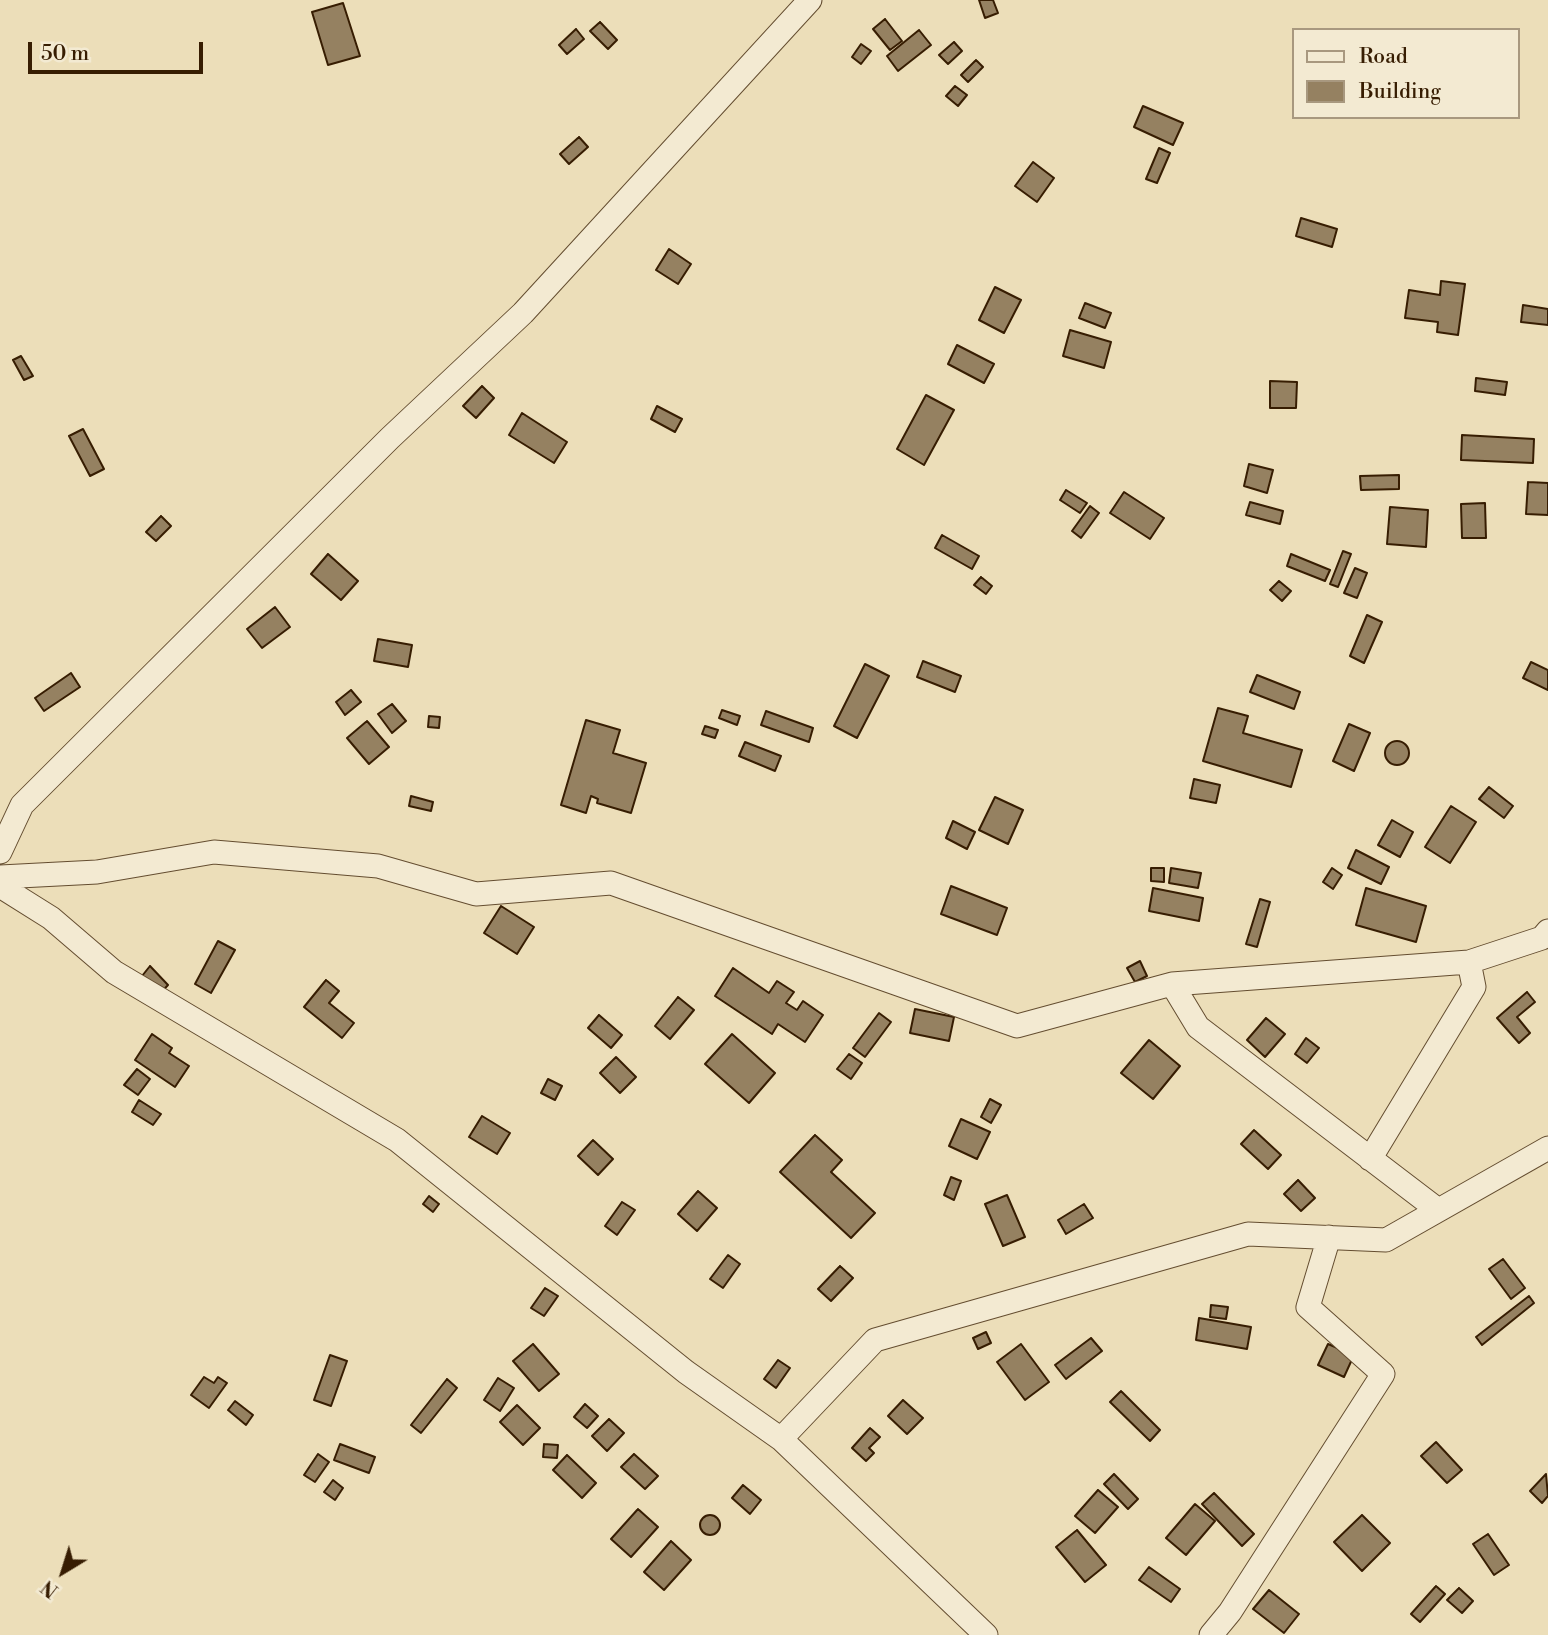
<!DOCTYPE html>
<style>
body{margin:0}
#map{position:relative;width:1548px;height:1635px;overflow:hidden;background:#ecdeb9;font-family:"Libre Bodoni",serif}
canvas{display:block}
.legend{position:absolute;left:1292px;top:28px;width:228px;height:91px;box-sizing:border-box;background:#f3ead2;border:2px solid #a8987f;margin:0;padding:9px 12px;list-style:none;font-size:21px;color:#371d02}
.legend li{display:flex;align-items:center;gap:14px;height:35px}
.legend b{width:35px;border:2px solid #a8987f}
.north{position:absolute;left:28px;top:1537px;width:70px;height:70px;-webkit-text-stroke:5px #f3ead2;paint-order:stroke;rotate:218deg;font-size:19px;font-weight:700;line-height:28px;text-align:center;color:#371d02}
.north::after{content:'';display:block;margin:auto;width:24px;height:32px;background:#371d02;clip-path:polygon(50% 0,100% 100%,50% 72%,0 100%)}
.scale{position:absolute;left:28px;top:42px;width:175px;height:32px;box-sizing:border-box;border:4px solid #371d02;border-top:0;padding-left:9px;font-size:21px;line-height:24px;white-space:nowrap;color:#371d02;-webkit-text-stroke:5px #f3ead2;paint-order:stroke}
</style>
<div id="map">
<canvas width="1548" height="1635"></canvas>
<ul class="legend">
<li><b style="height:9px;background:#f3ead2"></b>Road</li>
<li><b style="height:19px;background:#958161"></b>Building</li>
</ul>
<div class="north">N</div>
<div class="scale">50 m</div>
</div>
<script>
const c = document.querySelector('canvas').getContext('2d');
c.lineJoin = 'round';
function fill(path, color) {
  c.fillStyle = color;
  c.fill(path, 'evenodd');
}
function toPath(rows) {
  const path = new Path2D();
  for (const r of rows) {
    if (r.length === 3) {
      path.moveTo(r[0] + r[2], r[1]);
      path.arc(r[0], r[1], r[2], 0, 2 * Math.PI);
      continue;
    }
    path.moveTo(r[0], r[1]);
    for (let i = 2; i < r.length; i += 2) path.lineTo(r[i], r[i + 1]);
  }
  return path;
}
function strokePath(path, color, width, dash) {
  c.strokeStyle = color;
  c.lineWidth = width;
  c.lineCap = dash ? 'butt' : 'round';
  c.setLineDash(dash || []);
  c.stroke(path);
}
const building = toPath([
 [979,0,993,0,998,13,985,18,979,0],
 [343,3,360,56,328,65,312,12,343,3],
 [885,19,902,41,890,50,873,29,885,19],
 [600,22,617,40,608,49,590,31,600,22],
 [576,29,584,39,567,54,559,45,576,29],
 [919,30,931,45,898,71,887,56,919,30],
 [954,42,962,51,948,64,939,55,954,42],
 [861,44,871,51,861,64,852,57,861,44],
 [976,60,983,67,968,82,961,75,976,60],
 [955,86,967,95,958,106,946,96,955,86],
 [1143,106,1183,123,1173,145,1134,127,1143,106],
 [579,137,588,147,569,164,560,154,579,137],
 [1159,148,1170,153,1157,183,1146,179,1159,148],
 [1033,162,1054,178,1037,202,1015,186,1033,162],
 [1301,218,1337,229,1332,247,1296,236,1301,218],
 [669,249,691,264,678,284,656,270,669,249],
 [1441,281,1465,284,1458,335,1437,332,1438,322,1405,318,1409,290,1440,295,1441,281],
 [995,287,1021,300,1004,333,979,320,995,287],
 [1085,303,1111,313,1105,328,1079,318,1085,303],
 [1523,305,1548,309,1548,325,1521,322,1523,305],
 [1070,330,1111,342,1104,368,1063,356,1070,330],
 [957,345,994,364,984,383,948,364,957,345],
 [21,356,33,376,24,380,13,360,21,356],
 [1476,378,1507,382,1505,395,1475,391,1476,378],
 [1270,381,1297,382,1296,408,1270,408,1270,381],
 [482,386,494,398,476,418,463,406,482,386],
 [926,395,954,410,924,465,897,449,926,395],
 [657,406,682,419,675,432,651,419,657,406],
 [522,413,567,442,554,463,509,435,522,413],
 [83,429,104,469,90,476,69,436,83,429],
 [1462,435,1534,439,1533,463,1461,460,1462,435],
 [1249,464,1273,470,1267,493,1244,486,1249,464],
 [1399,475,1399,489,1361,490,1360,476,1399,475],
 [1528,482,1548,483,1548,515,1526,514,1528,482],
 [1066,490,1087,503,1080,513,1060,500,1066,490],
 [1124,492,1164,518,1150,539,1110,513,1124,492],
 [1250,502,1283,511,1280,524,1246,515,1250,502],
 [1485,503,1486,538,1462,538,1461,504,1485,503],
 [1090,506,1099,513,1081,538,1072,531,1090,506],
 [1390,507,1428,510,1426,547,1387,544,1390,507],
 [161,516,171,526,156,541,146,532,161,516],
 [942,535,979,556,972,569,935,548,942,535],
 [1343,551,1351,554,1338,587,1330,584,1343,551],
 [328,554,358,581,341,600,311,574,328,554],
 [1291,554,1330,570,1325,581,1287,566,1291,554],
 [1355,568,1367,573,1357,598,1344,593,1355,568],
 [981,577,992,586,986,594,974,585,981,577],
 [1279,581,1291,591,1282,601,1270,590,1279,581],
 [275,607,290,627,262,648,247,629,275,607],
 [1367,615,1382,622,1364,663,1350,656,1367,615],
 [378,639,412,645,408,667,374,661,378,639],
 [923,661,961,676,955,692,917,677,923,661],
 [1531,662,1548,670,1548,690,1523,678,1531,662],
 [865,664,889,676,857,738,834,726,865,664],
 [71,673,80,687,44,711,35,698,71,673],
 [1257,675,1300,692,1294,709,1250,692,1257,675],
 [351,690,361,702,345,715,336,702,351,690],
 [392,704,406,721,392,733,378,714,392,704],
 [1218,708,1248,716,1243,733,1302,750,1291,787,1203,761,1218,708],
 [722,710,740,716,737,725,719,718,722,710],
 [766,711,813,728,809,742,761,725,766,711],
 [429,716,440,717,439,728,428,727,429,716],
 [586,720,620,730,613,753,646,763,631,813,597,803,598,799,591,796,586,813,561,805,586,720],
 [367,721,389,747,369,764,347,738,367,721],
 [1349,724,1370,733,1354,771,1333,761,1349,724],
 [705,726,718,730,715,738,702,734,705,726],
 [1397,753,12],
 [745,742,781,756,775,771,739,756,745,742],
 [1194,779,1220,785,1216,803,1190,798,1194,779],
 [1489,787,1513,806,1504,818,1479,799,1489,787],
 [411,796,433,802,431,811,409,806,411,796],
 [995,797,1023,810,1008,844,979,830,995,797],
 [1451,806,1476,822,1450,863,1425,847,1451,806],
 [1392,820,1413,832,1400,857,1378,845,1392,820],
 [953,821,975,832,967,849,946,838,953,821],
 [1356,850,1389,867,1381,884,1348,868,1356,850],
 [1151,868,1164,868,1164,882,1151,881,1151,868],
 [1171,868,1201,873,1198,888,1169,883,1171,868],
 [1332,868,1342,875,1333,889,1323,882,1332,868],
 [951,886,1007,908,997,935,941,914,951,886],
 [1153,888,1203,898,1199,921,1149,911,1153,888],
 [1366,888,1426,906,1416,942,1356,925,1366,888],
 [1260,899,1270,902,1257,947,1246,944,1260,899],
 [501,906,534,927,517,954,484,933,501,906],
 [218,941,235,950,211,993,195,984,218,941],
 [1140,961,1147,976,1135,982,1127,968,1140,961],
 [150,966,168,985,157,997,138,981,150,966],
 [733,968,769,993,777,981,794,992,786,1003,797,1010,803,1001,823,1015,805,1042,778,1024,772,1034,715,996,733,968],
 [326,980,339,991,329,1003,354,1023,342,1038,304,1007,326,980],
 [1527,992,1535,1002,1517,1017,1530,1033,1519,1043,1497,1018,1527,992],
 [678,997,694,1010,670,1039,655,1026,678,997],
 [915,1009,954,1017,949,1041,910,1033,915,1009],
 [879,1013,891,1022,865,1057,853,1048,879,1013],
 [599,1015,622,1035,611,1048,588,1028,599,1015],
 [1266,1018,1285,1034,1265,1057,1247,1040,1266,1018],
 [152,1034,172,1048,169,1053,189,1066,175,1087,135,1060,152,1034],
 [732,1034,775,1073,749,1103,705,1064,732,1034],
 [1306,1038,1319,1048,1307,1063,1295,1054,1306,1038],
 [1149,1040,1180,1066,1153,1099,1121,1073,1149,1040],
 [849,1054,862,1063,851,1079,837,1069,849,1054],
 [616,1057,636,1077,620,1093,600,1073,616,1057],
 [137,1069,150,1079,138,1095,124,1085,137,1069],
 [548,1079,562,1086,555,1100,541,1093,548,1079],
 [990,1099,1001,1105,991,1123,981,1117,990,1099],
 [139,1100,161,1114,153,1125,132,1112,139,1100],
 [482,1116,510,1133,497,1154,469,1137,482,1116],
 [961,1119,990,1132,977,1159,949,1146,961,1119],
 [1254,1130,1281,1155,1268,1169,1241,1144,1254,1130],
 [815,1135,842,1160,831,1172,875,1213,851,1238,780,1172,815,1135],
 [593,1140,613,1159,598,1175,578,1156,593,1140],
 [951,1177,961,1181,954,1200,944,1195,951,1177],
 [1298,1180,1315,1198,1301,1211,1284,1194,1298,1180],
 [698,1191,717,1208,697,1231,678,1214,698,1191],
 [1007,1195,1025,1237,1003,1246,985,1204,1007,1195],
 [429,1196,439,1204,433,1212,423,1204,429,1196],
 [622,1202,635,1210,617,1235,605,1226,622,1202],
 [1084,1204,1093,1218,1066,1234,1058,1220,1084,1204],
 [728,1255,740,1264,723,1288,710,1279,728,1255],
 [1503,1259,1525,1288,1511,1299,1489,1269,1503,1259],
 [840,1266,853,1278,831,1301,818,1289,840,1266],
 [545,1288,558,1296,544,1316,531,1308,545,1288],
 [1529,1296,1534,1303,1482,1345,1476,1337,1529,1296],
 [1211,1305,1228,1307,1226,1319,1210,1317,1211,1305],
 [1199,1318,1251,1327,1247,1349,1196,1340,1199,1318],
 [986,1332,991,1343,978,1349,973,1338,986,1332],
 [1091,1338,1102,1351,1066,1379,1055,1365,1091,1338],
 [533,1344,559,1374,539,1391,513,1361,533,1344],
 [1021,1344,1049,1382,1025,1400,997,1362,1021,1344],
 [1328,1344,1354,1355,1344,1377,1318,1365,1328,1344],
 [330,1355,347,1361,331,1406,314,1400,330,1355],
 [778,1360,790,1368,776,1388,764,1379,778,1360],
 [204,1377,214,1383,218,1377,227,1383,209,1408,191,1395,204,1377],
 [498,1378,514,1388,500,1411,484,1400,498,1378],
 [447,1379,457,1388,421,1433,411,1425,447,1379],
 [1121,1391,1160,1430,1150,1441,1110,1402,1121,1391],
 [903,1400,923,1418,907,1434,888,1416,903,1400],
 [235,1401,253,1415,246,1425,228,1410,235,1401],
 [585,1404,598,1416,587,1428,574,1417,585,1404],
 [517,1405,540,1428,523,1445,500,1422,517,1405],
 [609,1419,624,1433,607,1451,592,1436,609,1419],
 [870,1428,880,1437,869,1448,874,1453,866,1461,852,1448,870,1428],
 [1436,1442,1462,1470,1447,1483,1421,1456,1436,1442],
 [340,1444,375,1457,369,1473,334,1460,340,1444],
 [544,1444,558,1445,557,1458,543,1457,544,1444],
 [318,1454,329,1462,315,1482,304,1475,318,1454],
 [634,1454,658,1476,645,1489,621,1467,634,1454],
 [567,1455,596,1483,582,1498,553,1470,567,1455],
 [1114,1474,1138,1499,1128,1509,1104,1484,1114,1474],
 [1546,1474,1548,1496,1542,1503,1530,1491,1546,1474],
 [333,1480,343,1488,335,1500,324,1492,333,1480],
 [743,1485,761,1500,750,1514,732,1498,743,1485],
 [1098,1490,1118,1507,1095,1533,1075,1516,1098,1490],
 [1214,1493,1254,1534,1242,1546,1202,1504,1214,1493],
 [1195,1504,1215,1521,1186,1555,1166,1538,1195,1504],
 [638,1509,658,1527,631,1557,611,1539,638,1509],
 [710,1525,10],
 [1362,1515,1390,1543,1362,1571,1334,1542,1362,1515],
 [1077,1530,1106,1565,1085,1582,1056,1547,1077,1530],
 [1488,1534,1509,1565,1494,1575,1473,1544,1488,1534],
 [671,1541,691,1560,664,1590,644,1572,671,1541],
 [1149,1567,1180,1589,1171,1602,1139,1580,1149,1567],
 [1436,1586,1445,1594,1420,1622,1411,1614,1436,1586],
 [1459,1588,1473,1601,1462,1613,1447,1600,1459,1588],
 [1269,1590,1299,1614,1284,1633,1253,1609,1269,1590]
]);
fill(building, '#958161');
strokePath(building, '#371d02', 2);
const minor = toPath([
 [0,852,22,805,390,438,523,313,810,0],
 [0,877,97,872,214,852,378,866,476,894,611,883,1017,1026,1172,984,1469,962,1542,938,1548,931],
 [0,886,51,918,114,972,397,1140,686,1372,781,1439,986,1635],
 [1172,984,1198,1027,1438,1210],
 [1370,1159,1474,987,1469,962],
 [781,1439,875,1340,1248,1234,1386,1240,1548,1148],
 [1211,1635,1230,1612,1383,1374,1308,1307,1329,1237]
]);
strokePath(minor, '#644d30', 25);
strokePath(minor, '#f3ead2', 23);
</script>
